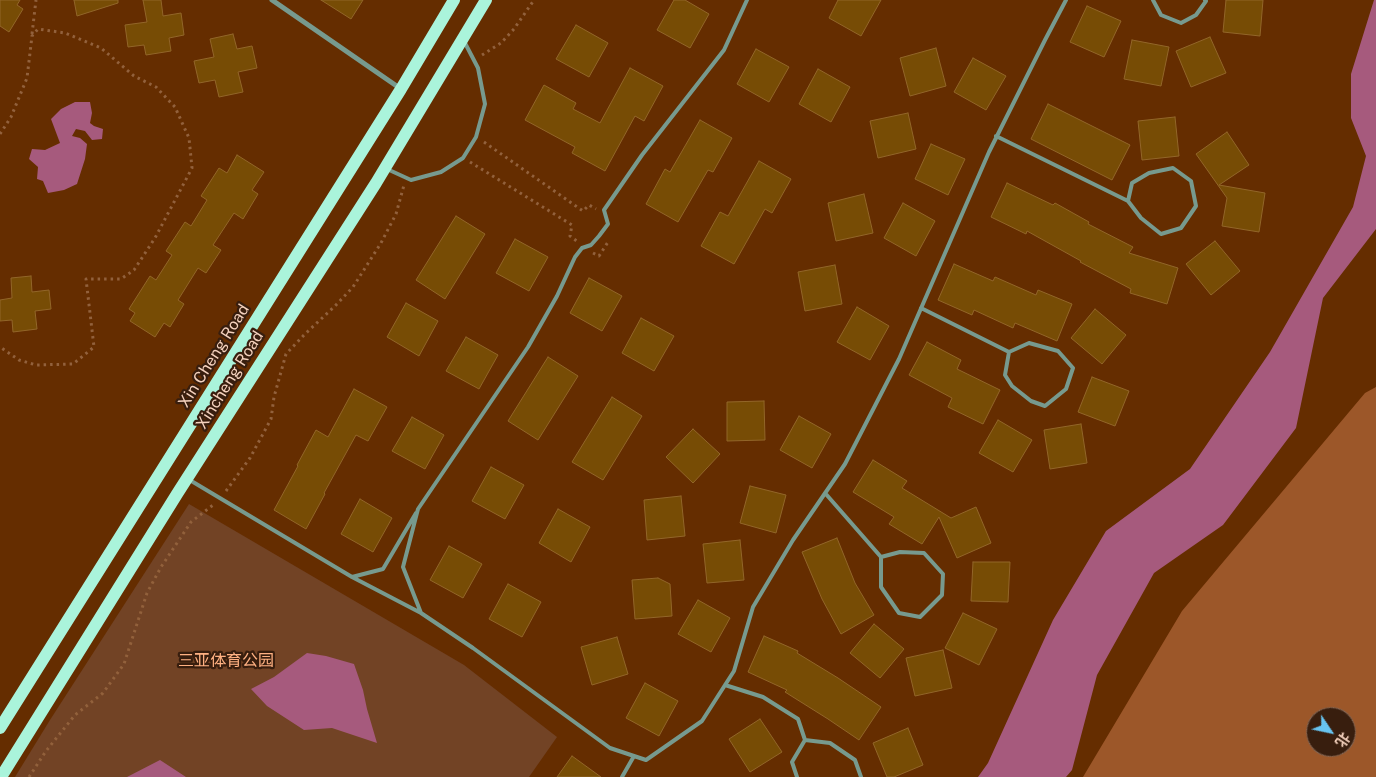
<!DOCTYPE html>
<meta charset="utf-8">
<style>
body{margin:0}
#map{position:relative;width:1376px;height:777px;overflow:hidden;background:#652d00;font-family:"Public Sans","Noto Sans SC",sans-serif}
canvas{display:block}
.north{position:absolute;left:1306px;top:707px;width:50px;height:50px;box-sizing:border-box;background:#381e0e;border:1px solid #836654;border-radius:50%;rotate:124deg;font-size:14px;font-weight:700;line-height:20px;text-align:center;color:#f4d1bd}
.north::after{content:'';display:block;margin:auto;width:18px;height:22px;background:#68c4f0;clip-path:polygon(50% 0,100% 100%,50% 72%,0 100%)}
</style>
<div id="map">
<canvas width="1376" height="777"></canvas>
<div class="north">北</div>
</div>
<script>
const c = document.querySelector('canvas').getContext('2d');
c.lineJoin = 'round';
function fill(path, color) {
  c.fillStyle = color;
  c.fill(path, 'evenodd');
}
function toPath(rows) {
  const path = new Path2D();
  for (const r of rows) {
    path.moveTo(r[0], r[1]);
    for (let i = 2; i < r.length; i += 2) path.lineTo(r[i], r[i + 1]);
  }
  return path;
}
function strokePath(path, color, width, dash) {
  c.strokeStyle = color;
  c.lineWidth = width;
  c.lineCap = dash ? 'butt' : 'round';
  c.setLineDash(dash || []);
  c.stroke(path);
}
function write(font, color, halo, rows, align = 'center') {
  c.font = font + ' "Public Sans","Noto Sans SC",sans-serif';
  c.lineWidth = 4.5;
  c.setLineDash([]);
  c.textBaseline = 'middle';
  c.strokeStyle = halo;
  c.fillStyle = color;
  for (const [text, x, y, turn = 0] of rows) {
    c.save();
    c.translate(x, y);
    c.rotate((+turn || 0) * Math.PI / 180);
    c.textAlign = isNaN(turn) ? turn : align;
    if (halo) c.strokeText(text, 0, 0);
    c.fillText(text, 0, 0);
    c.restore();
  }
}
fill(toPath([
 [189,504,464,665,557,737,529,777,15,777,50,720]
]), '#724325');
fill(toPath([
 [1376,387,1376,777,1083,777,1182,611,1365,393],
 [1316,717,1346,717,1346,747,1316,747]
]), '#9c5729');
fill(toPath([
 [1374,0,1376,0,1376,229,1323,298,1296,428,1223,525,1154,573,1097,675,1072,770,1066,777,978,777,988,763,1053,620,1106,531,1190,469,1270,352,1353,207,1366,156,1351,118,1351,74],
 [75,102,90,102,92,113,90,123,94,126,103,129,102,139,92,140,85,131,76,129,72,136,80,138,87,144,85,159,77,184,64,190,48,193,43,181,37,179,38,167,29,159,32,149,45,150,60,143,51,119,61,109],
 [307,653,326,656,354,664,363,690,367,709,377,743,332,728,304,730,267,706,251,689,274,677],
 [160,760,186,777,127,777]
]), '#a65a7d');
const building = toPath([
 [0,0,20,0,17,5,23,9,9,32,0,26,0,0],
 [74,0,118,0,118,3,77,16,74,0],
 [143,0,161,0,163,16,181,13,184,35,169,38,171,51,146,55,144,45,128,47,125,25,147,22,143,0],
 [321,0,363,0,351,19,321,0],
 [674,0,685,0,709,14,690,48,657,30,674,0],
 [838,0,881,0,861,36,829,18,838,0],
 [1226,0,1263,0,1260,36,1223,32,1226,0],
 [1087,6,1121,21,1104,57,1070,42,1087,6],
 [576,25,608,43,589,77,556,59,576,25],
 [233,34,237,49,252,46,257,68,238,72,243,92,219,97,215,80,199,83,194,61,214,57,210,39,233,34],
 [1210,37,1226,73,1191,87,1176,51,1210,37],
 [1132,40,1169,47,1161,86,1124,79,1132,40],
 [936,48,946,86,910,96,900,58,936,48],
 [756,49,789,67,769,102,737,84,756,49],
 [973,58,1006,76,986,110,954,92,973,58],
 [630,68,663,86,644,121,635,116,605,171,572,153,575,147,525,120,544,85,576,103,573,109,600,123,630,68],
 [818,69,850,87,831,122,799,104,818,69],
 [1048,104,1130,145,1112,180,1031,139,1048,104],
 [908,113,916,149,878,158,870,121,908,113],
 [1175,117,1179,156,1142,160,1138,121,1175,117],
 [700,120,732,138,713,172,708,170,678,222,646,204,665,169,670,172,700,120],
 [1227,132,1249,165,1219,185,1265,193,1259,232,1222,226,1227,198,1196,154,1227,132],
 [931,144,965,159,948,195,915,179,931,144],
 [237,155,264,172,252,190,258,194,243,219,234,213,213,245,221,250,206,273,198,268,178,300,184,304,170,327,164,323,155,337,130,321,135,313,129,309,150,276,156,280,172,255,166,251,185,222,191,226,207,200,201,196,219,168,227,173,237,155],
 [759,161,791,179,772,213,765,209,734,264,701,246,720,212,728,216,759,161],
 [1007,183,1053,205,1055,203,1089,222,1088,224,1133,247,1129,253,1178,268,1167,304,1130,293,1131,289,1080,262,1081,261,1027,231,1026,234,991,217,1007,183],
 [864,194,873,233,836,241,828,203,864,194],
 [903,203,935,221,916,256,884,238,903,203],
 [456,216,485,234,445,299,416,280,456,216],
 [515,239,548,257,529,291,496,273,515,239],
 [1215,241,1240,271,1211,295,1186,264,1215,241],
 [954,264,993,281,995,277,1036,295,1038,290,1072,304,1057,341,1015,323,1013,328,974,310,972,315,938,300,954,264],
 [835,265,842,304,805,311,798,272,835,265],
 [31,276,32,292,49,290,51,309,35,311,37,329,13,332,12,320,0,321,0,300,12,298,11,278,31,276],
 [589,278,622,296,602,331,570,313,589,278],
 [406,303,438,321,419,356,387,337,406,303],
 [857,307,889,326,870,360,837,342,857,307],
 [1095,309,1126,335,1102,364,1071,338,1095,309],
 [641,318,674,336,654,371,622,353,641,318],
 [466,337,498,355,479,389,446,371,466,337],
 [927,342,961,360,957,369,1000,390,983,424,948,407,952,398,909,375,927,342],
 [548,357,578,376,538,440,508,421,548,357],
 [1092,377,1129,391,1115,426,1078,412,1092,377],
 [354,389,387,407,368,441,356,435,324,493,325,494,306,529,274,510,298,466,297,465,316,430,328,437,354,389],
 [612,397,642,416,603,480,572,462,612,397],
 [764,401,765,440,727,441,727,402,764,401],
 [799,416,831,434,812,468,780,450,799,416],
 [412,417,444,435,425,469,392,451,412,417],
 [998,420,1032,440,1013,472,979,453,998,420],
 [1081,424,1087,463,1050,469,1044,430,1081,424],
 [693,429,720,454,693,483,666,457,693,429],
 [873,460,907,481,902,488,951,518,976,507,991,543,957,558,939,517,922,544,889,524,894,517,853,492,873,460],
 [491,467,524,485,505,519,472,501,491,467],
 [750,486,786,495,776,533,740,523,750,486],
 [681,496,685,536,647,540,644,500,681,496],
 [360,499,392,518,373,552,341,534,360,499],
 [558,509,590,527,571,562,539,543,558,509],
 [837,538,855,583,874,615,841,634,822,599,802,552,837,538],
 [740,540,744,580,707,583,703,544,740,540],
 [449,546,482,564,463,598,430,580,449,546],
 [973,562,1010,562,1008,602,971,601,973,562],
 [658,578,670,584,672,616,635,619,632,580,658,578],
 [508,584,541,602,522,637,489,619,508,584],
 [698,600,730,618,711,652,678,634,698,600],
 [963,613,997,629,979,665,945,648,963,613],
 [874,624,904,649,880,678,850,653,874,624],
 [764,636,798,651,797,653,838,678,881,707,859,740,828,719,785,692,787,690,748,672,764,636],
 [617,637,628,674,592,685,581,647,617,637],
 [943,650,952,688,915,696,906,658,943,650],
 [645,683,678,701,659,736,626,718,645,683],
 [760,719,782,752,750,772,729,739,760,719],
 [908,728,923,765,894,777,887,777,873,743,908,728],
 [572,756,601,777,557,777,572,756]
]);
fill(building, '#774c05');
strokePath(building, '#926629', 1);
strokePath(toPath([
 [32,34,36,0],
 [482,55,501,43,514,29,534,0],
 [0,134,11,117,27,78,32,36,38,29,65,33,101,48,134,76,156,87,175,107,189,138,192,168,155,238,134,270,121,279,86,279,94,347,73,364,36,365,19,360,0,347],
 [484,142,583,211,589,205,596,209],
 [470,162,572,225,570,236,578,242],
 [593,253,599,256,608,242],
 [226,491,250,458,271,419,274,397,286,354,305,334,335,306,353,287,381,243,396,214,404,185],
 [29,777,46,751,75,715,103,693,124,664,147,593,161,567,191,522,213,505]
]), '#92613c', 3, [2.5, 4]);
strokePath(toPath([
 [747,0,724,50,642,155,604,210,608,224,599,236,591,245,582,248,575,257,557,296,528,347,418,509,403,567,421,613,473,648,610,748,646,760,702,721,734,671,753,607,793,540,845,464,899,359,989,152,1045,40,1066,0],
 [1153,0,1161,15,1181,23,1196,15,1206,1,1205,0],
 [996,136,1128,201,1141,218,1161,234,1181,228,1196,206,1191,181,1173,168,1149,173,1132,183,1128,201],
 [387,169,411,180,441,172,463,158,476,137,485,104,478,68,465,43],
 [921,308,1009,352,1029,343,1058,351,1073,368,1066,389,1045,406,1031,401,1012,386,1005,375,1009,352],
 [188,479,352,577,421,613],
 [825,493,881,557,881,587,899,613,920,617,942,595,943,574,924,553,900,552,881,557],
 [352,577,383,569,416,513],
 [725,685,763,697,798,719,805,740],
 [805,740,830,743,855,760,861,777],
 [622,777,634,756],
 [797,777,792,762,805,740]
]), '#779a8e', 4);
strokePath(toPath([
 [272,0,401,89]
]), '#779a8e', 5);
strokePath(toPath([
 [0,728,401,89,454,0],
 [1,777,177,494,376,183,486,0]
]), '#aaf4db', 12);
write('16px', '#f4d1bd', '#381e0e', [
 ["Xin Cheng Road",214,356,-58],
 ["Xincheng Road",230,380,-58]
]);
write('16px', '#ffb182', '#381e0e', [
 ["三亚体育公园",226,661]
]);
</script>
